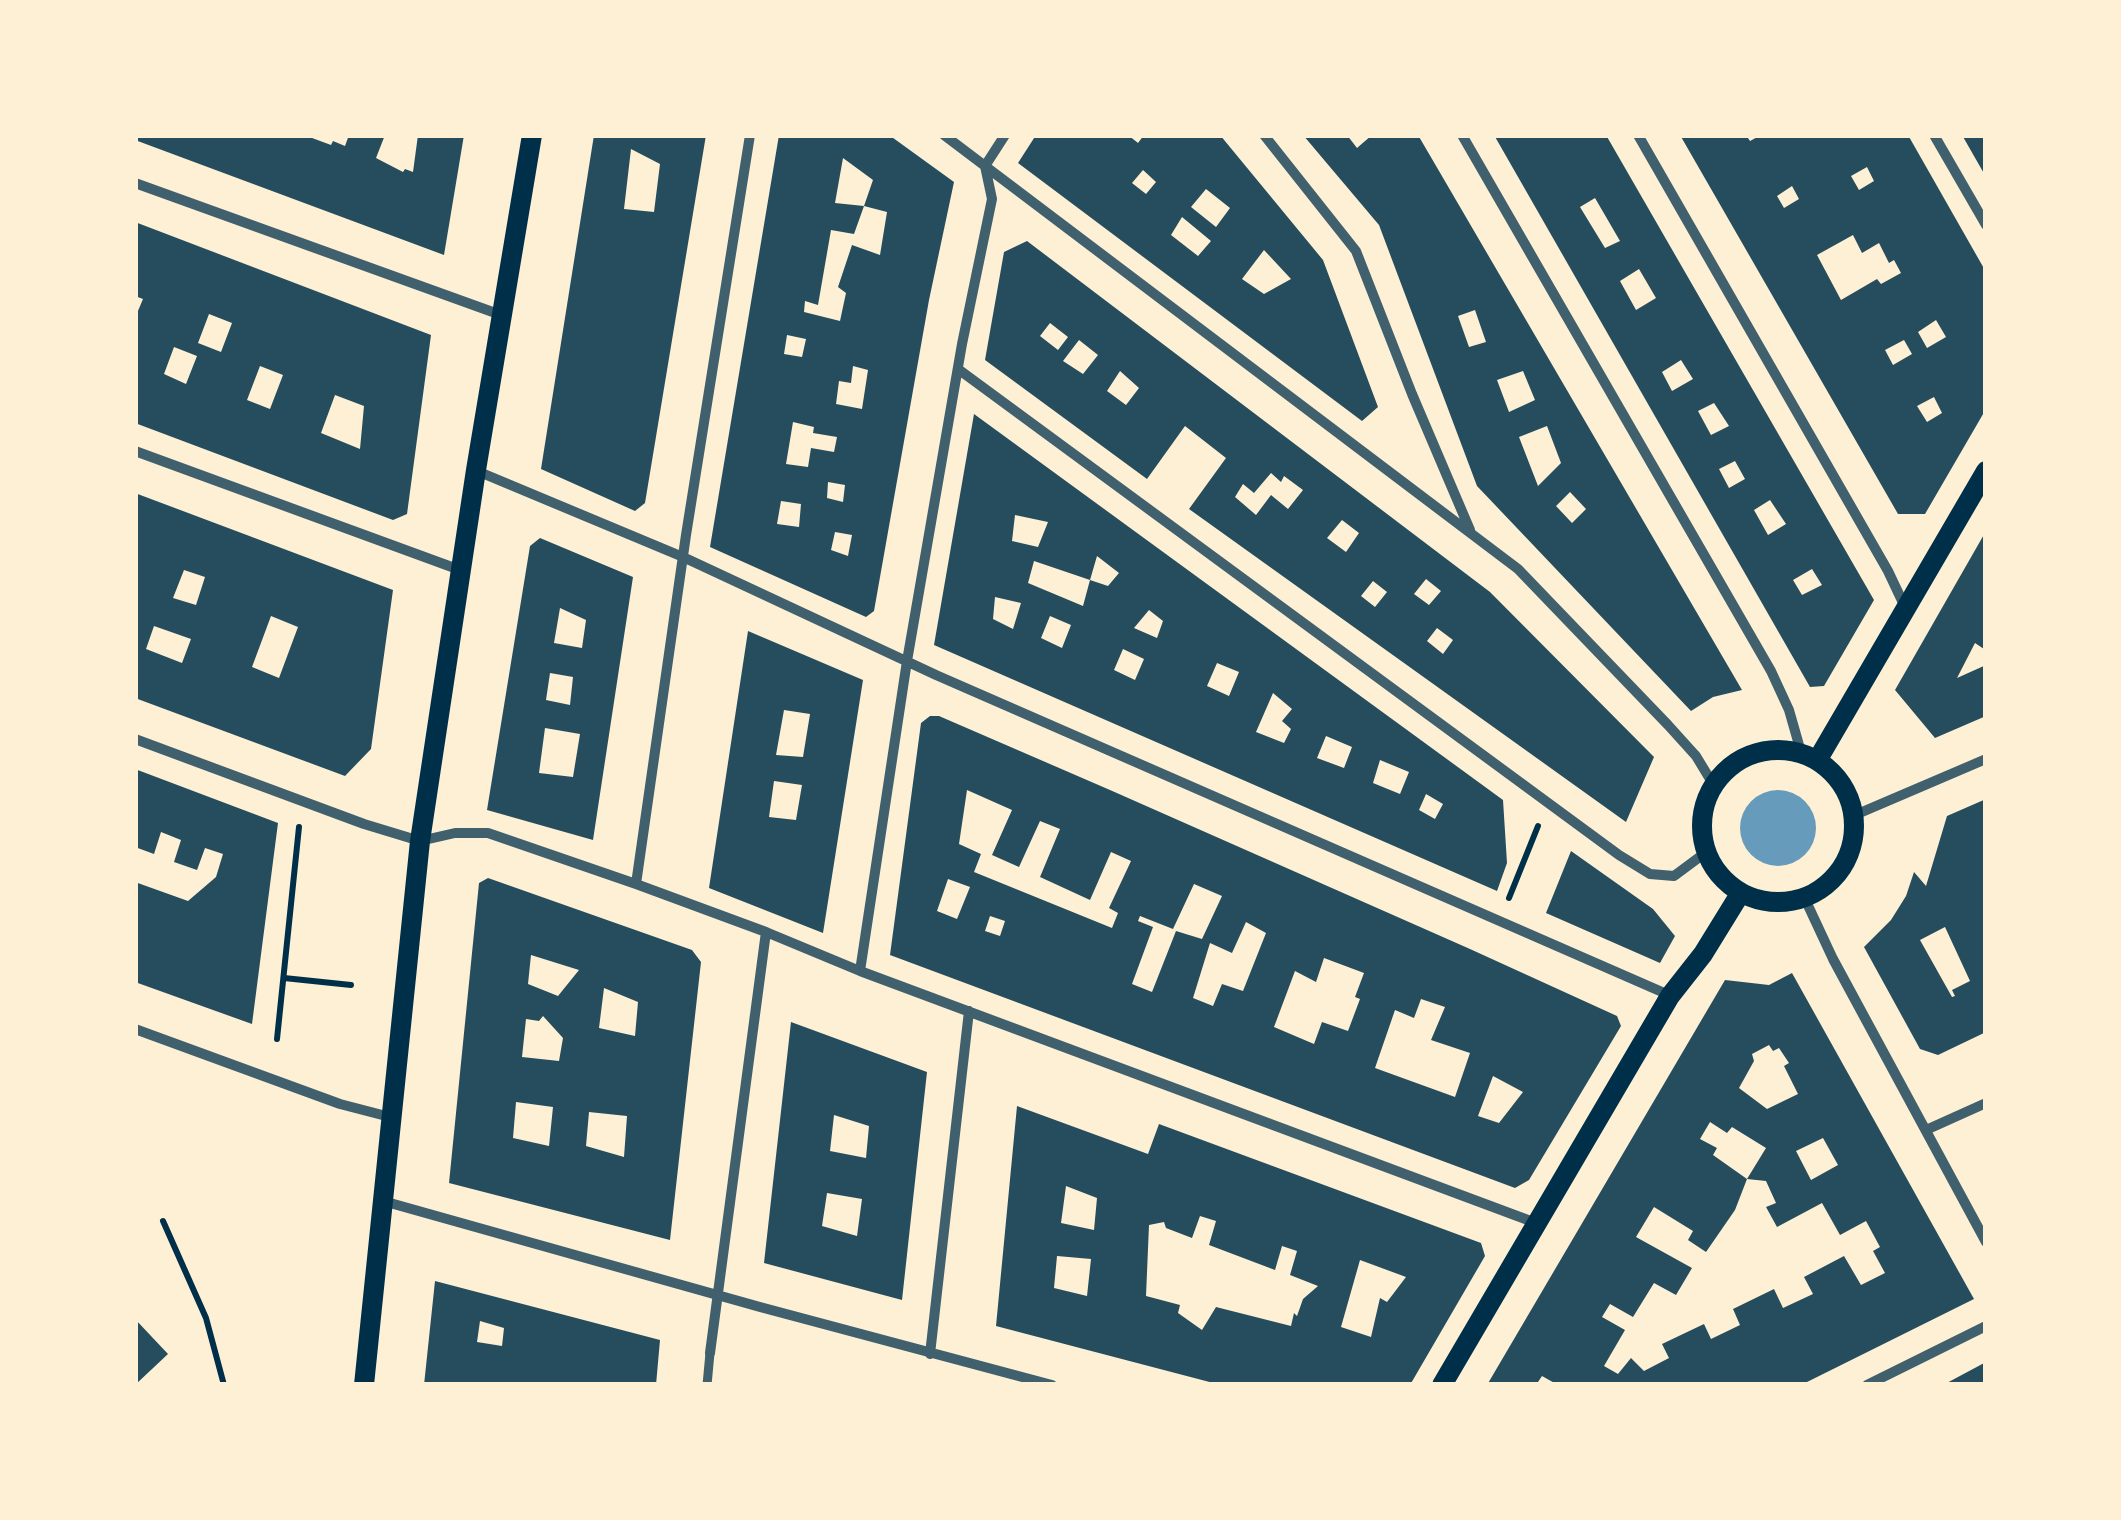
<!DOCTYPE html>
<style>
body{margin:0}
#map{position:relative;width:2121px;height:1520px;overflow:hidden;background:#fdf0d5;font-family:"PT Sans Narrow",sans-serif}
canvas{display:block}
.frame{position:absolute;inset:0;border:138px solid #fdf0d5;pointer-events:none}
</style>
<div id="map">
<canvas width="2121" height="1520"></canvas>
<div class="frame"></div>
</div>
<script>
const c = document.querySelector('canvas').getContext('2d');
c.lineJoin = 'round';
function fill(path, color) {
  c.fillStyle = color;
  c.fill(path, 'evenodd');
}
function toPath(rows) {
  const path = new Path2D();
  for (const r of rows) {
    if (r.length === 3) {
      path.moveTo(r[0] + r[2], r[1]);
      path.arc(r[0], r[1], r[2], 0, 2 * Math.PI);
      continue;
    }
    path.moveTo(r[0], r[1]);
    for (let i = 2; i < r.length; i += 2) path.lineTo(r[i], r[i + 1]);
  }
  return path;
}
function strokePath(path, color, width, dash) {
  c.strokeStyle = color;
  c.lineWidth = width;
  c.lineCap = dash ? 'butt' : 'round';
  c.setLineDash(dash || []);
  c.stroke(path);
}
fill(toPath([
 [1778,828,38]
]), '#669bbc');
fill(toPath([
 [135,135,304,135,331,145,333,141,345,146,349,135,385,135,376,158,403,172,405,169,413,172,418,135,464,135,444,255,135,140],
 [594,135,706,135,645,503,635,511,541,469],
 [631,149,660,164,654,212,624,209],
 [779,135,889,135,954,182,929,300,874,611,866,617,710,547],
 [843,158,873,180,864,206,835,203],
 [864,206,887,212,880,255,852,245,838,287,846,293,840,321,804,312,805,301,818,305,831,230,854,234],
 [787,335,806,339,802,357,784,354],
 [853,366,868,370,862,409,836,404,839,381,851,383],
 [793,422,814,427,813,433,837,437,834,452,811,448,808,467,786,464],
 [828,482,845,485,843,502,827,498],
 [781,501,801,504,799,527,777,524],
 [835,532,852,535,848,556,831,550],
 [1036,135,1128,135,1138,143,1144,135,1220,135,1323,260,1378,407,1362,421,1018,163],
 [1143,170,1156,182,1146,194,1132,183],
 [1206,189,1230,208,1216,227,1191,207],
 [1182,217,1211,241,1198,256,1171,235],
 [1264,250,1291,279,1264,294,1242,279],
 [1303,135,1347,135,1357,148,1372,135,1418,135,1742,690,1713,697,1691,711,1477,486,1379,225],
 [1475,310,1486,342,1469,347,1458,316],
 [1523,371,1535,400,1509,412,1497,380],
 [1547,426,1561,463,1538,486,1519,437],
 [1570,492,1586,509,1572,523,1556,506],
 [1494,135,1606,135,1874,600,1824,686,1810,687],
 [1595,198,1620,241,1605,248,1580,207],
 [1639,269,1656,298,1636,310,1620,281],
 [1681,360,1693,379,1672,391,1662,372],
 [1714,403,1729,426,1711,435,1698,411],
 [1735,461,1745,479,1729,488,1719,469],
 [1770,500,1786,524,1768,535,1754,510],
 [1812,569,1822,585,1802,595,1793,580],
 [1680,135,1746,135,1750,141,1761,135,1908,135,1986,272,1986,409,1925,514,1898,514],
 [1867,167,1874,181,1859,190,1851,176],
 [1792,186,1799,199,1784,208,1777,196],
 [1853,235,1862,253,1879,243,1889,263,1894,260,1901,273,1881,284,1877,279,1841,300,1817,255],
 [1936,320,1946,337,1927,348,1918,332],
 [1904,340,1912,354,1893,365,1885,350],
 [1934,397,1942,413,1927,422,1917,406],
 [1962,135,1986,135,1986,177],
 [135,222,431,335,407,514,393,520,135,423,135,318,143,299,135,296],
 [209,314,232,323,221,352,198,343],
 [174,347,197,356,186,384,164,374],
 [260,366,283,375,270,409,247,400],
 [335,395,364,406,360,449,321,433],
 [1027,241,1490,592,1654,757,1626,822,1189,509,1226,458,1185,426,1147,479,985,360,1004,252],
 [1050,323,1068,337,1058,350,1040,336],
 [1079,340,1098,355,1083,374,1063,361],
 [1120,371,1139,388,1126,405,1107,391],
 [1271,473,1281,482,1284,476,1303,490,1288,509,1271,495,1256,515,1235,497,1243,484,1254,493],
 [1342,520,1359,533,1346,552,1327,538],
 [1426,579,1441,591,1429,605,1414,594],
 [1373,581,1387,592,1375,607,1361,596],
 [1437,628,1453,640,1443,654,1427,641],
 [974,414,1503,800,1507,863,1497,891,934,645],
 [1015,515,1048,522,1038,547,1012,541],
 [1097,556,1119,573,1108,586,1090,580,1083,606,1028,583,1034,561,1090,580],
 [995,597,1021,603,1013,629,993,619],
 [1149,610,1163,621,1157,638,1134,628],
 [1050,616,1071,625,1062,648,1041,638],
 [1123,649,1144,659,1135,680,1114,670],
 [1217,663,1239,672,1229,696,1207,686],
 [1273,693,1292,709,1282,721,1291,729,1284,743,1256,732],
 [1326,736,1352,747,1344,768,1317,758],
 [1380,760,1409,772,1400,794,1373,783],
 [1426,794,1443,804,1435,819,1419,810],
 [135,493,393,590,371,749,345,776,135,698],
 [184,570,205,577,196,605,173,598],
 [271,616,298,627,279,678,252,667],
 [154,626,191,639,182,663,146,649],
 [1986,531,1986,645,1984,649,1975,643,1957,678,1986,665,1986,716,1935,738,1895,690],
 [540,538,633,577,593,840,487,810,530,546],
 [560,608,586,620,582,648,554,643],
 [550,673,573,677,570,705,546,700],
 [545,728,580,734,573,777,539,773],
 [748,631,863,680,823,933,709,888],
 [784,710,810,714,803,757,776,755],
 [774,781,802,785,796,820,769,817],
 [930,716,939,716,1110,790,1470,949,1617,1016,1621,1026,1529,1180,1515,1188,890,955,921,723],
 [967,790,1012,810,992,855,1019,867,1040,821,1060,829,1040,877,1090,900,1111,852,1131,861,1109,908,1118,913,1112,928,974,872,981,854,959,844],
 [948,879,970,887,957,919,937,911],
 [1194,884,1222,896,1202,939,1176,931,1152,992,1132,984,1153,927,1138,921,1140,916,1173,929],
 [990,916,1005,921,1000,936,985,931],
 [1246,922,1266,933,1243,991,1222,984,1213,1006,1193,998,1210,943,1232,953],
 [1324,958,1364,973,1355,997,1360,999,1348,1031,1322,1022,1314,1044,1274,1027,1295,971,1316,982],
 [1421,999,1445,1007,1431,1040,1470,1053,1455,1097,1375,1068,1395,1010,1414,1018],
 [1493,1076,1523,1092,1499,1123,1478,1116],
 [135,769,278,823,252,1024,135,982,135,882,188,901,216,877,223,854,205,848,197,870,174,862,181,840,161,832,154,854,135,847],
 [1986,799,1986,1032,1938,1055,1920,1049,1864,947,1891,920,1906,896,1914,872,1926,886,1947,816],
 [1945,927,1970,981,1952,990,1955,996,1952,997,1920,940],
 [1571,851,1653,909,1675,936,1660,963,1546,913],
 [488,878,692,950,701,962,670,1240,449,1183,479,883],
 [531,955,579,970,558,996,528,984],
 [604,988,638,1002,635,1036,599,1028],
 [543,1016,563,1038,559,1061,522,1057,526,1019,539,1021],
 [516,1102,553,1107,549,1146,513,1138],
 [589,1112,627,1116,624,1157,586,1146],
 [1792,973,1974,1299,1801,1385,1558,1385,1542,1376,1536,1385,1487,1385,1725,980,1769,985],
 [1769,1045,1773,1051,1779,1048,1789,1063,1784,1066,1798,1094,1767,1109,1739,1088,1754,1061,1752,1054],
 [1710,1122,1727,1133,1732,1127,1766,1148,1747,1179,1766,1181,1776,1203,1766,1207,1777,1227,1822,1203,1840,1235,1866,1221,1880,1247,1873,1251,1885,1273,1861,1285,1844,1256,1804,1277,1813,1294,1783,1308,1774,1289,1733,1309,1740,1325,1711,1339,1704,1324,1662,1344,1669,1358,1644,1371,1631,1358,1618,1374,1604,1366,1625,1330,1602,1317,1610,1304,1633,1317,1654,1283,1676,1295,1692,1268,1636,1237,1654,1207,1693,1231,1688,1240,1706,1252,1735,1210,1747,1179,1713,1155,1717,1148,1700,1139],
 [1823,1138,1838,1165,1811,1180,1796,1151],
 [791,1022,927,1072,902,1300,764,1263],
 [834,1115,869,1126,866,1158,830,1151],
 [827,1193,862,1199,857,1236,822,1226],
 [1017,1106,1148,1154,1159,1124,1481,1243,1485,1256,1410,1385,1221,1385,996,1326],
 [1066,1186,1097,1198,1094,1230,1061,1223],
 [1200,1216,1216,1221,1209,1245,1275,1270,1282,1246,1297,1251,1290,1275,1318,1286,1303,1299,1297,1316,1294,1313,1291,1326,1216,1307,1202,1330,1178,1313,1180,1305,1146,1296,1149,1225,1164,1222,1166,1228,1192,1238],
 [1057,1256,1091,1259,1087,1296,1054,1288],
 [1360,1260,1406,1277,1387,1302,1380,1298,1371,1337,1341,1327],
 [435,1281,660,1340,656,1385,424,1385],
 [480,1321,504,1328,502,1346,477,1342],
 [135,1319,168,1354,135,1385],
 [1986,1362,1986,1385,1943,1385]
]), '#264d5e');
strokePath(toPath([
 [1509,898,1538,826],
 [284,978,351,985],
 [277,1039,299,827],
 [163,1221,206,1318,224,1385]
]), '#003049', 6);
strokePath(toPath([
 [707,1385,710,1353]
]), '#3f606c', 9);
strokePath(toPath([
 [944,135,1518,569,1668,725,1696,756,1713,784],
 [1264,135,1356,251,1412,394,1470,530],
 [1462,135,1771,671,1789,710,1801,752],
 [1638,135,1888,571,1905,607],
 [1934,135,1986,225],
 [135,183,501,315],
 [958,369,1619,855,1650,874,1674,876,1705,853],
 [135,451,460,570],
 [477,471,683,557,936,675,1669,995],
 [135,739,364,824,420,841,455,833,488,833,636,884,766,932,860,971,1536,1223],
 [1855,815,1986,759],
 [636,884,686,535,750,135],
 [1805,899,1833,959,1986,1242],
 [860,971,907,661,962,344,992,199,985,166,1005,135],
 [135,1029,340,1104,390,1117],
 [1926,1130,1986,1103],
 [383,1201,760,1307,1052,1385],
 [710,1353,766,932],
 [930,1354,969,1011],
 [1867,1385,1986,1326]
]), '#3f606c', 10);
strokePath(toPath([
 [1778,826,76],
 [1818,759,1986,471],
 [364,1385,420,841,476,470,532,135],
 [1442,1385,1670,996,1703,954,1740,894]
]), '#003049', 20);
</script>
